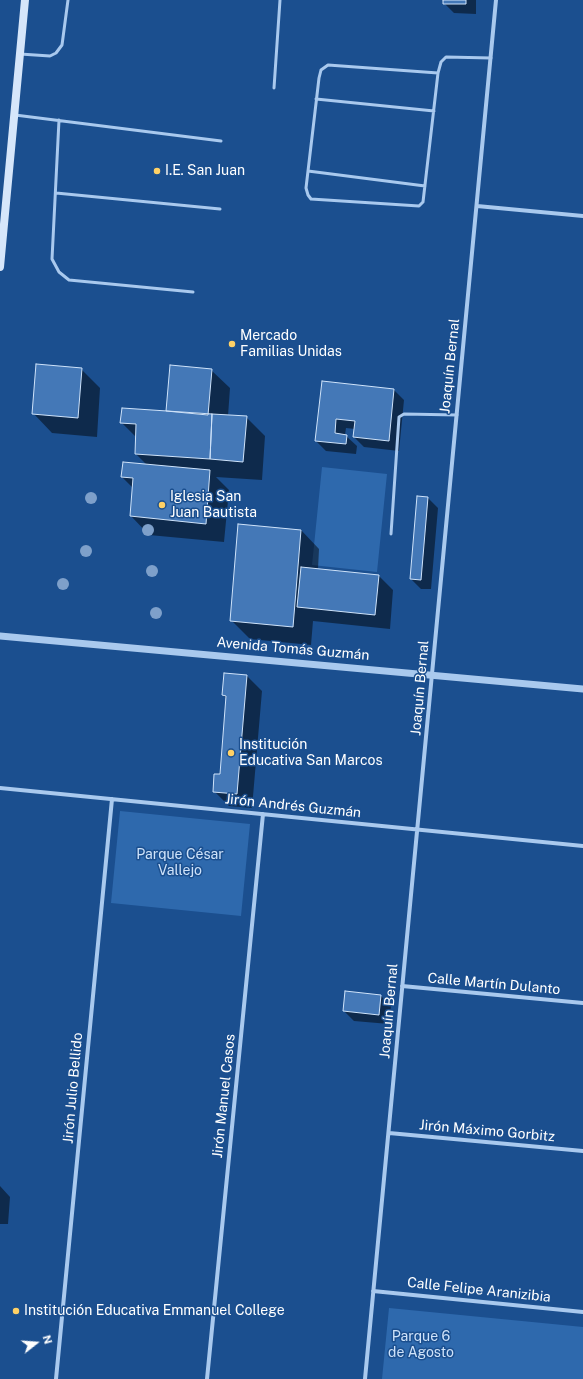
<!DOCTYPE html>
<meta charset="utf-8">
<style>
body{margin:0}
#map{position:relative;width:583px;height:1379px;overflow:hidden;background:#1b4f8f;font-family:"Public Sans",sans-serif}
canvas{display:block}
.north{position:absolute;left:16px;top:1323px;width:40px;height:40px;-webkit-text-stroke:3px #1b4f8f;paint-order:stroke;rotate:73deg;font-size:11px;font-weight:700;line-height:16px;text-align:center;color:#fff}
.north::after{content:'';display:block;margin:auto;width:14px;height:18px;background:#fff;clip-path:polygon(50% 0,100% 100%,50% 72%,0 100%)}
</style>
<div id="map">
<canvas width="583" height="1379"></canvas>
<div class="north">N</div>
</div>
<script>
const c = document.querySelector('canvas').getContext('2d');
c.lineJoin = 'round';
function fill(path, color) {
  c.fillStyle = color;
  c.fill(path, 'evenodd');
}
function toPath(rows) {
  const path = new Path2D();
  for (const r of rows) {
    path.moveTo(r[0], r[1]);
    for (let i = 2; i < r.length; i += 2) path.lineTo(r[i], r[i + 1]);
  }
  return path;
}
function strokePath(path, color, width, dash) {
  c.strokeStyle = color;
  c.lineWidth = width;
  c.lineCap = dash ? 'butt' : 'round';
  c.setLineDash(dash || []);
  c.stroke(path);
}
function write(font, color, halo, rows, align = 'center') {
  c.font = font + ' "Public Sans",sans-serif';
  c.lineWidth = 3;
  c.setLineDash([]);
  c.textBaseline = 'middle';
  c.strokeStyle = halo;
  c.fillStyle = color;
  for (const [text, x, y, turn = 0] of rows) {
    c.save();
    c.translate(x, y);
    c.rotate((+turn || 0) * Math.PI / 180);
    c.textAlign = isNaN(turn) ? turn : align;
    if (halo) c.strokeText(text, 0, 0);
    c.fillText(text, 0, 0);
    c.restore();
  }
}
fill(toPath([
 [322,467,387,474,377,572,312,565],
 [120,811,250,824,241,916,111,903],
 [389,1308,583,1327,583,1379,382,1379]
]), '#2e69ad');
fill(toPath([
 [444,0,476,0,476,14,454,13,444,3],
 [81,369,100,388,97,437,52,433,34,414],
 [211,370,230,388,228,416,246,417,265,436,262,480,216,477,229,490,224,542,149,535,131,516,133,488,122,477,147,465,136,454,137,438,122,423,167,412],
 [322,382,394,390,404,400,399,451,364,447,354,437,355,429,346,428,345,435,357,446,356,454,326,451,316,441],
 [428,498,438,508,431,589,421,589,411,579],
 [301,530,319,549,318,569,379,576,393,590,390,629,313,621,311,645,250,639,231,620],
 [247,676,262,691,252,808,229,806,214,791,221,775,227,699,223,695],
 [381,996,391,1006,389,1024,354,1021,344,1011],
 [0,1186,10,1197,8,1224,0,1224]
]), '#0007');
const building = toPath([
 [443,0,466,0,466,4,443,4,443,0],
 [36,364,82,368,78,418,32,414,36,364],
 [170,365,212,369,208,415,166,411,170,365],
 [322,381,394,389,389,441,353,437,355,421,336,419,335,433,347,435,346,444,315,441,322,381],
 [122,408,212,414,210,459,135,454,136,424,120,423,122,408],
 [212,414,247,416,243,462,210,459,212,414],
 [123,462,210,470,206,524,130,516,133,478,121,477,123,462],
 [417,496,428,497,421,580,410,579,417,496],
 [238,524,301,530,293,627,230,621,238,524],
 [301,567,379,575,375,615,297,607,301,567],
 [224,673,247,675,237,794,213,792,214,774,220,774,226,696,222,695,224,673],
 [345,991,381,995,379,1015,343,1011,345,991]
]);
fill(building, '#4478b7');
strokePath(building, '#cfe3fa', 1);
strokePath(toPath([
 [20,54,50,56,56,53,62,45,68,0],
 [438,73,328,65,321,70,319,78,306,188,308,195,311,199,419,206,423,202,438,73,441,62,446,57,491,58],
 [274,88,280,0],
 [316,99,434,111],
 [15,115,221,141],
 [59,120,52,259,59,272,69,280,193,292],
 [308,171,425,186],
 [56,193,220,209],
 [391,534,399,417,404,414,457,415]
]), '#a9c9ee', 3);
strokePath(toPath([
 [477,206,583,216],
 [0,788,583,846],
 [402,986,583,1003],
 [389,1133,583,1151],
 [373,1291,583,1312],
 [56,1379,112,799],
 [207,1379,263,814],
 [365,1379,496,0]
]), '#a9c9ee', 4);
strokePath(toPath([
 [0,636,583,689]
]), '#a9c9ee', 7);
strokePath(toPath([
 [0,267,25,0]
]), '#d6e6fa', 8);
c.fillStyle = '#7ea0ca';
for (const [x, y] of [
 [91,498],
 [148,530],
 [86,551],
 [152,571],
 [63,584],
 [156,613]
]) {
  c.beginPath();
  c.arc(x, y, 6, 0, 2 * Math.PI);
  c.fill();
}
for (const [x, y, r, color] of [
 [157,171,4,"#ffd166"],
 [232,344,4,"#ffd166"],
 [162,505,4,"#ffd166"],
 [231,753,4,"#ffd166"],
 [16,1311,4,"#ffd166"]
]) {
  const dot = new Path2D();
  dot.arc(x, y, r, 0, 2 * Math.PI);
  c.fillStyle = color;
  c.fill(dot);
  strokePath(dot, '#1b4f8f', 1.5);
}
write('14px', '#fff', '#1b4f8f', [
 ["I.E. San Juan",165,171],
 ["Mercado",240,336],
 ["Familias Unidas",240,352],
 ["Iglesia San",170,497],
 ["Juan Bautista",170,513],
 ["Institución",239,745],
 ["Educativa San Marcos",239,761],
 ["Institución Educativa Emmanuel College",24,1311]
], 'left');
write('14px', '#fff', '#1b4f8f', [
 ["Joaquín Bernal",450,366,-84],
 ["Avenida Tomás Guzmán",293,649,5],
 ["Joaquín Bernal",420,688,-85],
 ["Jirón Andrés Guzmán",293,806,6],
 ["Calle Martín Dulanto",494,984,5],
 ["Joaquín Bernal",389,1011,-85],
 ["Jirón Julio Bellido",73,1088,-85],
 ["Jirón Manuel Casos",224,1096,-84],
 ["Jirón Máximo Gorbitz",487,1131,5],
 ["Calle Felipe Aranizibia",479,1290,6]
]);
write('14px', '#cfe3fa', '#1b4f8f', [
 ["Parque César",180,855],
 ["Vallejo",180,871],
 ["Parque 6",421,1337],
 ["de Agosto",421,1353]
]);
</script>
